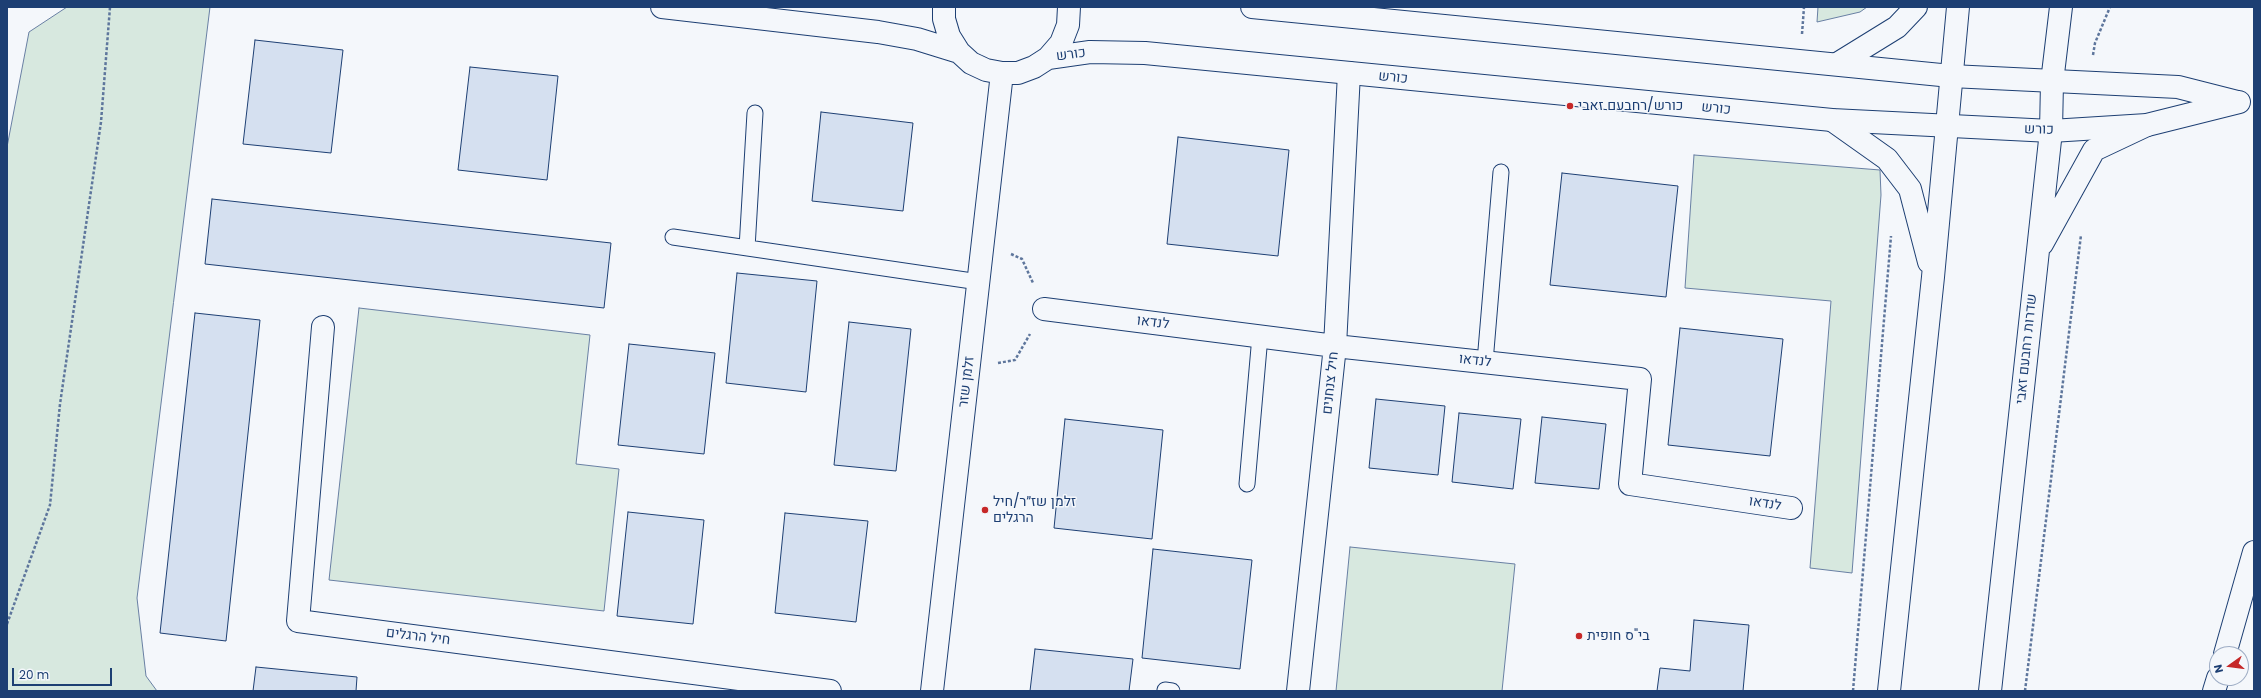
<!DOCTYPE html>
<meta charset="utf-8">
<style>
body{margin:0}
#map{position:relative;width:2261px;height:698px;overflow:hidden;background:#f4f7fb;font-family:Poppins,sans-serif}
canvas{display:block}
.frame{position:absolute;inset:0;border:8px solid #1d3f73;pointer-events:none}
.north{position:absolute;left:2209px;top:646px;width:40px;height:40px;box-sizing:border-box;background:#f4f7fb;border:1px solid #9eadc5;border-radius:50%;rotate:256deg;font-size:11px;font-weight:700;line-height:16px;text-align:center;color:#1d3f73}
.north::after{content:'';display:block;margin:auto;width:14px;height:18px;background:#c62828;clip-path:polygon(50% 0,100% 100%,50% 72%,0 100%)}
.scale{position:absolute;left:12px;top:668px;width:100px;height:18px;box-sizing:border-box;border:2px solid #1d3f73;border-top:0;padding-left:5px;font-size:12px;line-height:14px;white-space:nowrap;color:#1d3f73;-webkit-text-stroke:3px #f4f7fb;paint-order:stroke}
</style>
<div id="map">
<canvas width="2261" height="698"></canvas>
<div class="frame"></div>
<div class="north">N</div>
<div class="scale">20 m</div>
</div>
<script>
const c = document.querySelector('canvas').getContext('2d');
c.lineJoin = 'round';
function fill(path, color) {
  c.fillStyle = color;
  c.fill(path, 'evenodd');
}
function toPath(rows) {
  const path = new Path2D();
  for (const r of rows) {
    path.moveTo(r[0], r[1]);
    for (let i = 2; i < r.length; i += 2) path.lineTo(r[i], r[i + 1]);
  }
  return path;
}
function strokePath(path, color, width, dash) {
  c.strokeStyle = color;
  c.lineWidth = width;
  c.lineCap = dash ? 'butt' : 'round';
  c.setLineDash(dash || []);
  c.stroke(path);
}
function write(font, color, halo, rows, align = 'center') {
  c.font = font + ' Poppins,Heebo,sans-serif';
  c.lineWidth = 3;
  c.setLineDash([]);
  c.textBaseline = 'middle';
  c.strokeStyle = halo;
  c.fillStyle = color;
  for (const [text, x, y, turn = 0] of rows) {
    c.save();
    c.translate(x, y);
    c.rotate((+turn || 0) * Math.PI / 180);
    c.textAlign = isNaN(turn) ? turn : align;
    if (halo) c.strokeText(text, 0, 0);
    c.fillText(text, 0, 0);
    c.restore();
  }
}
const green = toPath([
 [67,7,210,7,137,598,146,676,157,691,7,691,7,147,29,32,67,7],
 [1818,7,1867,7,1860,12,1817,22,1818,7],
 [1694,155,1880,170,1881,195,1852,573,1810,568,1831,301,1685,288,1694,155],
 [359,308,590,335,576,464,619,469,604,611,329,580,359,308],
 [1350,547,1515,564,1502,691,1336,691,1350,547]
]);
fill(green, '#d7e8df');
strokePath(green, '#687fa3', 1);
const building = toPath([
 [255,40,343,50,331,153,243,144,255,40],
 [470,67,558,76,547,180,458,170,470,67],
 [821,112,913,123,903,211,812,201,821,112],
 [1178,137,1289,150,1278,256,1167,244,1178,137],
 [1562,173,1678,186,1666,297,1550,285,1562,173],
 [212,199,611,243,604,308,205,264,212,199],
 [737,273,817,281,806,392,726,383,737,273],
 [195,313,260,320,226,641,160,633,195,313],
 [849,322,911,329,896,471,834,465,849,322],
 [1680,328,1783,339,1770,456,1668,445,1680,328],
 [629,344,715,353,704,454,618,445,629,344],
 [1376,399,1445,406,1438,475,1369,468,1376,399],
 [1459,413,1521,419,1513,489,1452,482,1459,413],
 [1542,417,1606,424,1599,489,1535,483,1542,417],
 [1065,419,1163,430,1152,539,1054,528,1065,419],
 [628,512,704,520,693,624,617,616,628,512],
 [785,513,868,521,856,622,775,613,785,513],
 [1153,549,1252,560,1240,669,1142,658,1153,549],
 [1694,620,1749,625,1743,691,1657,691,1660,668,1690,671,1694,620],
 [1035,649,1133,659,1129,691,1030,691,1035,649],
 [256,667,357,677,356,691,253,691,256,667]
]);
fill(building, '#d5e0f0');
strokePath(building, '#1d3f73', 1);
const service = toPath([
 [673,237,979,282],
 [747,248,755,113],
 [1485,362,1501,172],
 [1247,484,1260,336],
 [1165,690,1172,691]
]);
const minor = toPath([
 [1044,309,1335,346,1640,379,1630,484,1791,508],
 [323,327,298,621,830,691],
 [2225,654,2254,552],
 [932,691,1002,73],
 [1298,691,1335,346,1349,73],
 [2214,691,2218,678]
]);
const tertiary = toPath([
 [662,7,878,32,917,39,959,52],
 [944,7,944,19,949,36,959,52,971,63,986,70,1002,73,1018,73,1034,67,1048,58,1061,43,1068,25,1069,7],
 [1252,7,1951,76,2178,87,2237,102],
 [1048,58,1090,52,1145,53,1832,120,2051,131,2147,125,2239,102]
]);
const primary = toPath([
 [1837,64,1897,27,1916,7],
 [1832,120,1887,159,1910,189,1929,262],
 [2042,244,2094,150,2147,125],
 [1889,691,1933,277,1958,7],
 [1990,691,2051,131,2052,82,2061,7]
]);
strokePath(service, '#1d3f73', 17);
strokePath(minor, '#1d3f73', 24);
strokePath(tertiary, '#1d3f73', 24);
strokePath(primary, '#1d3f73', 24);
strokePath(toPath([
 [1802,34,1804,7],
 [2093,55,2095,43,2110,7],
 [1011,254,1022,259,1033,283],
 [998,363,1015,360,1030,334],
 [7,624,50,505,60,404,101,122,110,7],
 [1853,691,1891,236],
 [2025,691,2081,235]
]), '#5e769c', 2.5, [3, 2]);
strokePath(service, '#f4f7fb', 15);
strokePath(minor, '#f4f7fb', 22);
strokePath(tertiary, '#f4f7fb', 22);
strokePath(primary, '#f4f7fb', 22);
for (const [x, y, r, color] of [
 [1570,106,4,"#c62828"],
 [985,510,4,"#c62828"],
 [1579,636,4,"#c62828"]
]) {
  const dot = new Path2D();
  dot.arc(x, y, r, 0, 2 * Math.PI);
  c.fillStyle = color;
  c.fill(dot);
  strokePath(dot, '#f4f7fb', 1.5);
}
write('14px', '#1d3f73', '#f4f7fb', [
 ["כורש",1071,55,-8],
 ["כורש",1393,78,6],
 ["כורש",1716,109,6],
 ["כורש",2039,130,1],
 ["לנדאו",1153,323,7],
 ["שדרות רחבעם זאבי",2027,349,-84],
 ["לנדאו",1475,361,6],
 ["זלמן שזר",967,382,-83],
 ["חיל צנחנים",1331,383,-84],
 ["לנדאו",1765,504,9],
 ["חיל הרגלים",418,637,7]
]);
write('14px', '#1d3f73', '#f4f7fb', [
 ["כורש/רחבעם זאבי",1578,106],
 ["זלמן שז״ר/חיל",993,502],
 ["הרגלים",993,518],
 ["בי\"ס חופית",1587,636]
], 'left');
</script>
